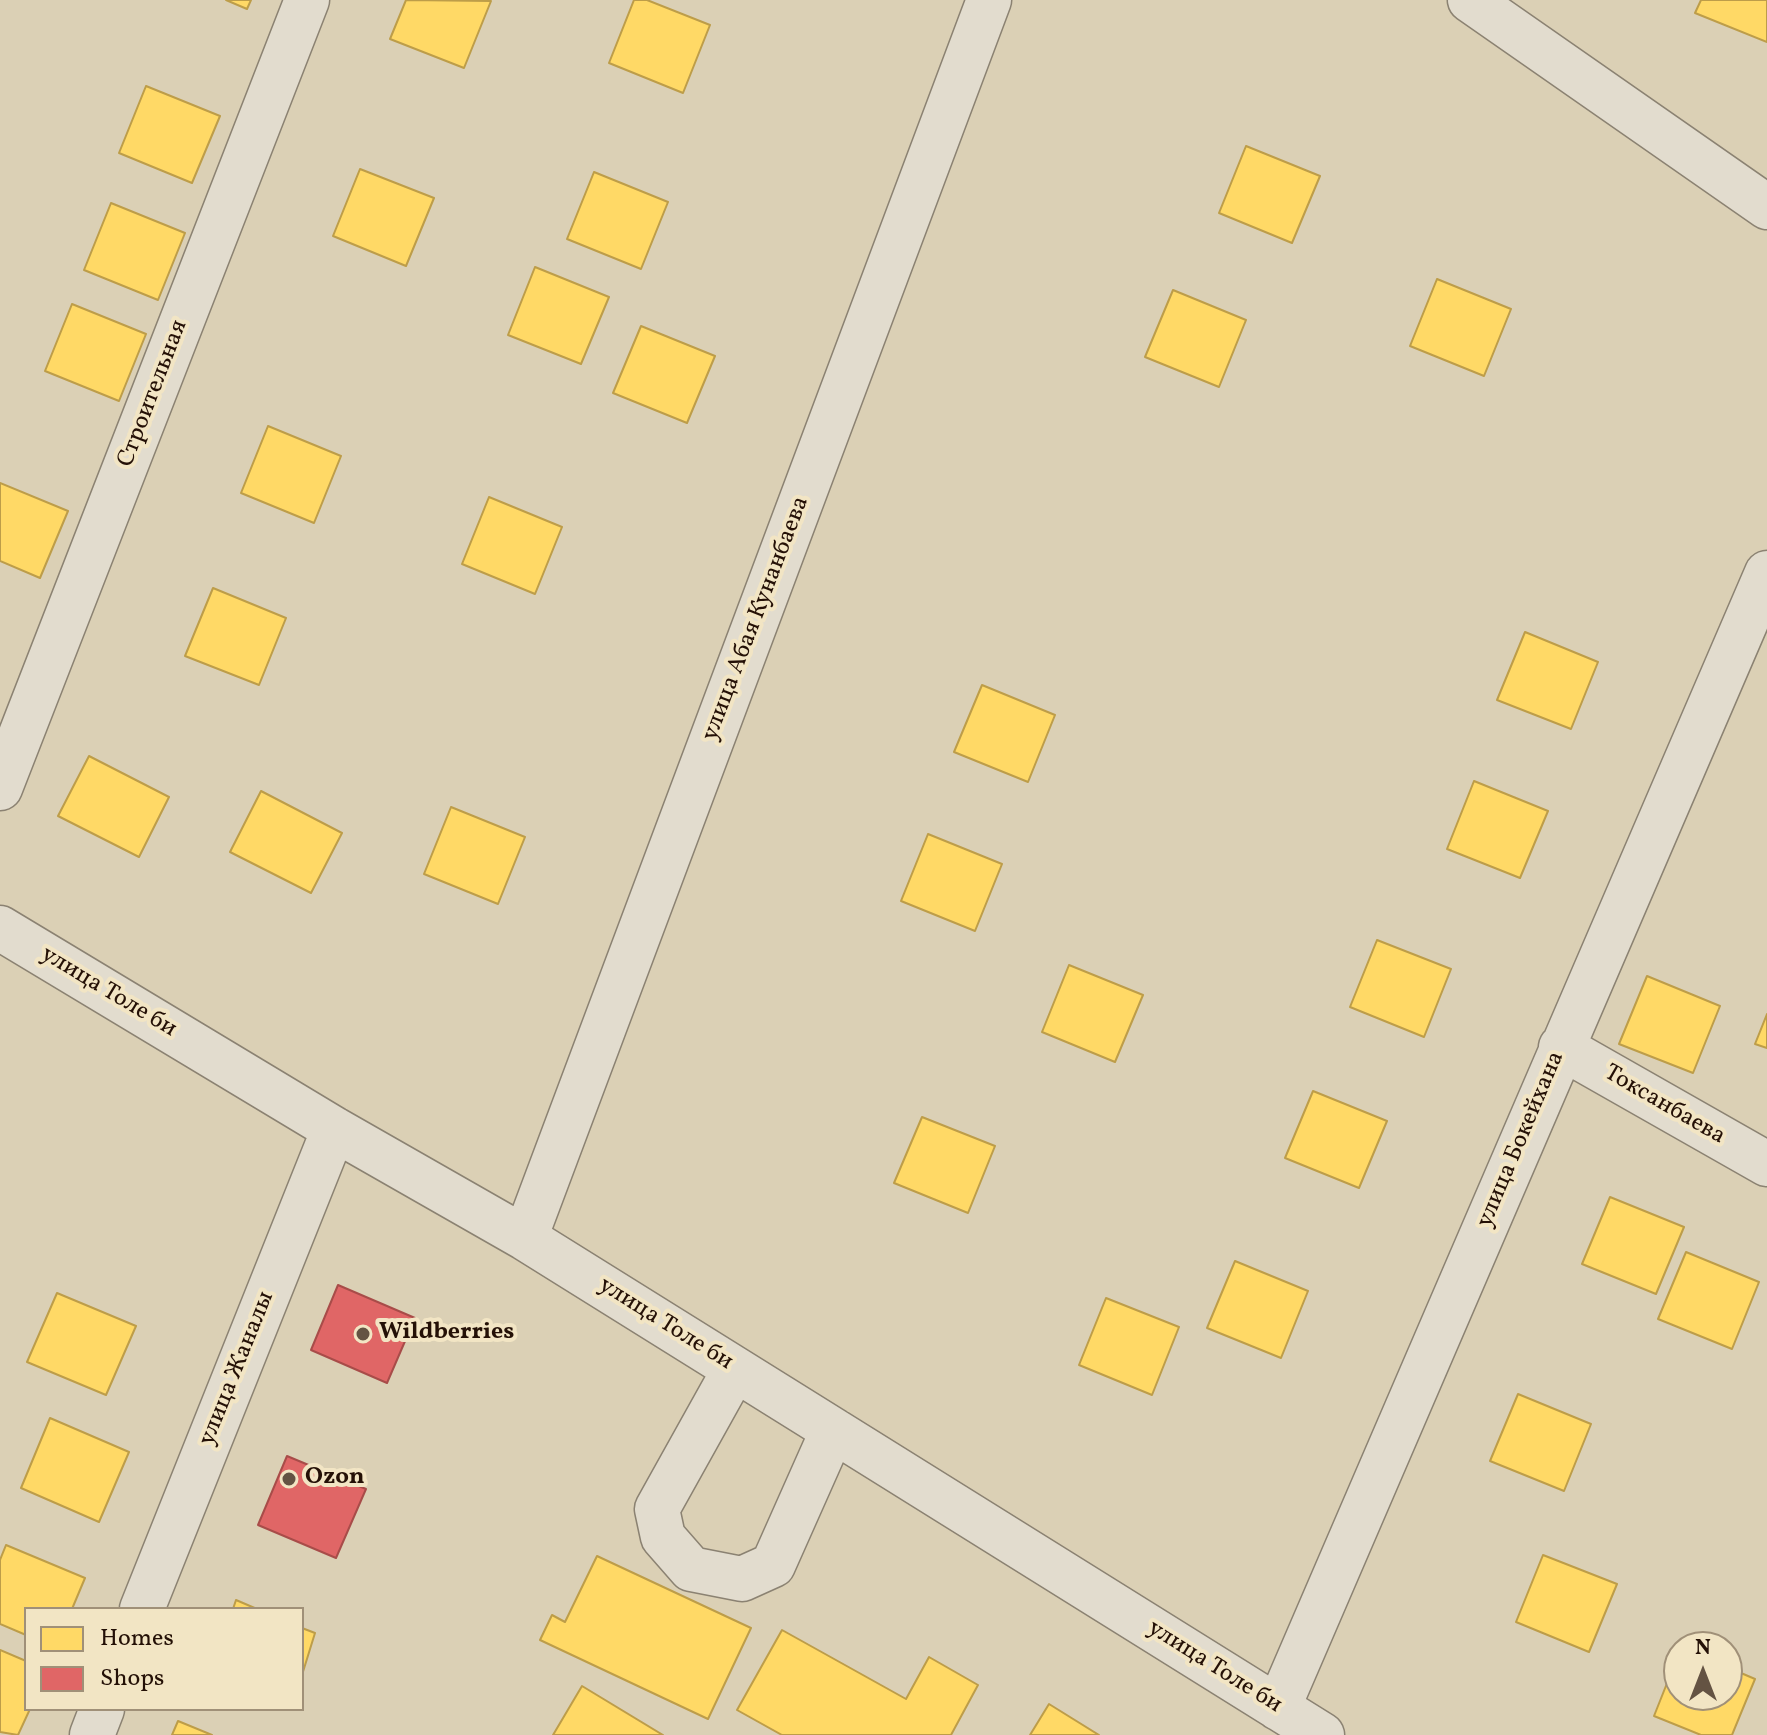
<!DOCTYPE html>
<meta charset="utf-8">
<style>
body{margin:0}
#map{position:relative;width:1767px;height:1735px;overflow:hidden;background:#dbd0b5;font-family:Vollkorn,serif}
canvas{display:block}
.legend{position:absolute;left:24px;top:1607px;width:280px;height:104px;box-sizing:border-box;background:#f2e5c4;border:2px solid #a09078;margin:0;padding:10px 14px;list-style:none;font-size:24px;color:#241006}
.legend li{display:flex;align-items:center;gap:16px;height:40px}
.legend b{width:40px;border:2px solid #a09078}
.north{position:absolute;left:1663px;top:1631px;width:80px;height:80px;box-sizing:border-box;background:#f2e5c4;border:2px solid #a09078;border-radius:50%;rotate:0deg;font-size:22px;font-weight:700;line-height:32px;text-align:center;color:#241006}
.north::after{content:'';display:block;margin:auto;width:28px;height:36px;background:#645343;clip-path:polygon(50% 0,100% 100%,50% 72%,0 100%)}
</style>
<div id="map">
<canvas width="1767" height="1735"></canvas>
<ul class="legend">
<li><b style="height:22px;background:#ffd966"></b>Homes</li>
<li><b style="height:22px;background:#e06666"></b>Shops</li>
</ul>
<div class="north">N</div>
</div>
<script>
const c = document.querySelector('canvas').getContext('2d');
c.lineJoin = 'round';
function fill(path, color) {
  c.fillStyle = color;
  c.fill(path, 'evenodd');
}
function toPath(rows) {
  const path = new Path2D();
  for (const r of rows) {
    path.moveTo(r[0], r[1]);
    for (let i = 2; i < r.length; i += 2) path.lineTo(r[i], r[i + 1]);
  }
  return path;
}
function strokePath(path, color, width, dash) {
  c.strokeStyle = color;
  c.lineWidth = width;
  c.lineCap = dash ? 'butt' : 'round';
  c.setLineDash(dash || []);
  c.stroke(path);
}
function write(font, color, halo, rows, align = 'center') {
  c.font = font + ' Vollkorn,serif';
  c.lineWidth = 8;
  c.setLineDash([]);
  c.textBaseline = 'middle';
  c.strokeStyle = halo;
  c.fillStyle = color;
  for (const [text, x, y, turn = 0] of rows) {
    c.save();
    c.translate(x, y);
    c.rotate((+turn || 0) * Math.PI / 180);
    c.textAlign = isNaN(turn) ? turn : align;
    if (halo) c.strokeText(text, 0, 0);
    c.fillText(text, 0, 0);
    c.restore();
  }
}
const homes = toPath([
 [226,0,251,0,247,9,226,0],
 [406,0,491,1,464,68,390,39,406,0],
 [634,0,647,0,710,25,683,93,609,63,634,0],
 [1701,0,1767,0,1767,42,1695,13,1701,0],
 [146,86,220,116,192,183,119,153,146,86],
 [1246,146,1320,176,1292,243,1219,213,1246,146],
 [360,169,434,198,406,266,333,236,360,169],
 [594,172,668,202,641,269,567,239,594,172],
 [111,203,185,233,158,300,84,270,111,203],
 [535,267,609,297,581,364,508,335,535,267],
 [1437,279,1511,309,1484,376,1410,346,1437,279],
 [1173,290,1246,320,1219,387,1145,357,1173,290],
 [72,304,146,334,119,401,45,371,72,304],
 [641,326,715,356,687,423,613,393,641,326],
 [268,426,341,456,314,523,241,493,268,426],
 [0,483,68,511,40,578,0,561,0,483],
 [489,497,562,527,535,594,462,564,489,497],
 [213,588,286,618,259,685,185,656,213,588],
 [1525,632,1598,662,1571,729,1497,700,1525,632],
 [982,685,1055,715,1028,782,954,752,982,685],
 [89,756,169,797,139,857,58,816,89,756],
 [1474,781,1548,811,1520,878,1447,849,1474,781],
 [261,791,342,833,311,893,230,852,261,791],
 [451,807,525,837,498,904,424,874,451,807],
 [928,834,1002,864,975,931,901,901,928,834],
 [1377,940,1451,969,1424,1037,1350,1007,1377,940],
 [1069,965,1143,995,1115,1062,1042,1032,1069,965],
 [1647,976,1720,1006,1693,1073,1619,1044,1647,976],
 [1767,1014,1767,1048,1755,1044,1767,1014],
 [1313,1091,1387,1121,1359,1188,1285,1158,1313,1091],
 [922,1117,995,1146,968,1213,894,1183,922,1117],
 [1610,1197,1684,1227,1656,1294,1582,1264,1610,1197],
 [1686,1252,1759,1282,1732,1349,1658,1319,1686,1252],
 [1235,1261,1308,1291,1281,1358,1207,1328,1235,1261],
 [57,1293,136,1326,106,1395,27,1362,57,1293],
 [1106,1298,1179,1327,1152,1395,1079,1365,1106,1298],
 [1518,1394,1591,1424,1564,1491,1490,1461,1518,1394],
 [50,1418,129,1452,99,1522,21,1488,50,1418],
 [6,1545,85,1578,72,1609,26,1609,26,1635,0,1624,0,1560,6,1545],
 [1543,1555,1617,1584,1589,1652,1516,1622,1543,1555],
 [597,1556,751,1628,708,1719,540,1640,552,1615,565,1622,597,1556],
 [236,1600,257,1609,233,1609,236,1600],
 [302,1628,315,1633,302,1675,302,1628],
 [782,1630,906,1699,929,1657,978,1685,951,1735,782,1735,737,1710,782,1630],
 [0,1650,26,1661,26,1709,30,1709,18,1735,0,1732,0,1650],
 [1679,1653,1679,1695,1727,1695,1727,1667,1755,1679,1732,1735,1701,1735,1654,1716,1679,1653],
 [582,1686,663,1735,553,1735,582,1686],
 [1049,1704,1099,1735,1030,1735,1049,1704],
 [178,1721,212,1735,172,1735,178,1721]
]);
fill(homes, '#ffd966');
strokePath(homes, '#bd9d49', 2);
const shops = toPath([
 [338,1285,415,1318,387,1383,311,1350,338,1285],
 [287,1456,366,1489,336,1558,258,1525,287,1456]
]);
fill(shops, '#e06666');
strokePath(shops, '#a84c49', 2);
const minor = toPath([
 [1470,0,1767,207],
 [0,788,307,0],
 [0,928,334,1129,525,1238,1322,1735],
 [1561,1047,1767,1164],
 [525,1238,989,0],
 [735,1369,657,1509,663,1537,691,1569,742,1579,773,1565,833,1430],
 [142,1609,334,1129],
 [1278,1708,1767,573],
 [92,1735,102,1709]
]);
strokePath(minor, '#8b8272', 47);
strokePath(minor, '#e2dcce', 44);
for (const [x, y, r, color] of [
 [363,1334,8,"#645343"],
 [289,1479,8,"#645343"]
]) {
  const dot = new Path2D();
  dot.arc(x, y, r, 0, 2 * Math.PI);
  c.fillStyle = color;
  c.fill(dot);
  strokePath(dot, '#f2e5c4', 3);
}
write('24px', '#241006', '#f2e5c4', [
 ["Строительная",154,394,-69],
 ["улица Абая Кунанбаева",757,619,-69],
 ["улица Толе би",108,993,31],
 ["Токсанбаева",1664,1106,30],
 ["улица Бокейхана",1522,1140,-67],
 ["улица Толе би",665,1325,32],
 ["улица Жаналы",238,1369,-68],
 ["улица Толе би",1214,1668,32]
]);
write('bold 24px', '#241006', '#f2e5c4', [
 ["Wildberries",379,1334],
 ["Ozon",305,1479]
], 'left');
</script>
